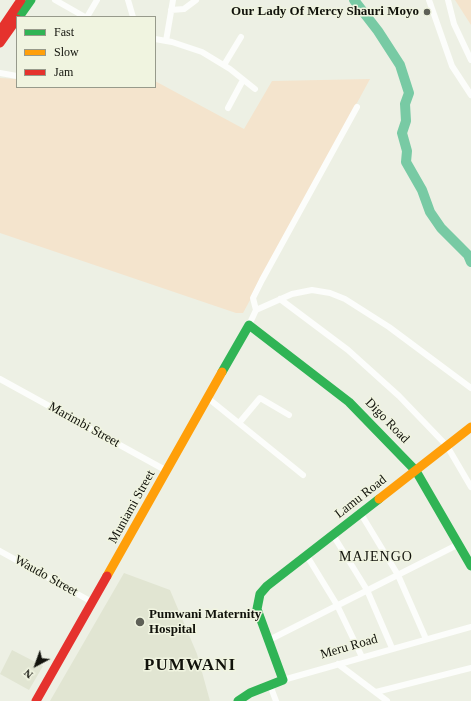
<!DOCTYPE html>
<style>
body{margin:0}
#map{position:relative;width:471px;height:701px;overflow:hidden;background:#edf0e4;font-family:Georgia,serif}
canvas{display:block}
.legend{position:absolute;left:16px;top:16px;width:140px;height:72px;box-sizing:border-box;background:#f0f4e0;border:1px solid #979a8b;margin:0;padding:5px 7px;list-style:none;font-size:12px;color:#11120b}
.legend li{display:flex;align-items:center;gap:8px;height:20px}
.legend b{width:20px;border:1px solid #979a8b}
.north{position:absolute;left:16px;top:645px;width:40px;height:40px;-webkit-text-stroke:3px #f0f4e0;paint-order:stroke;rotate:221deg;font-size:11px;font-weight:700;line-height:16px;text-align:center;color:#11120b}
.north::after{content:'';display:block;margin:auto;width:14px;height:18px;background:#11120b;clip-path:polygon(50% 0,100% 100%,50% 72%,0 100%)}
</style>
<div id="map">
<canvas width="471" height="701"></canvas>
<ul class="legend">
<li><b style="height:5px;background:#30b455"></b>Fast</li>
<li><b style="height:5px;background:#ff9f0a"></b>Slow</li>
<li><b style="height:5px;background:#e5322d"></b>Jam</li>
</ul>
<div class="north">N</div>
</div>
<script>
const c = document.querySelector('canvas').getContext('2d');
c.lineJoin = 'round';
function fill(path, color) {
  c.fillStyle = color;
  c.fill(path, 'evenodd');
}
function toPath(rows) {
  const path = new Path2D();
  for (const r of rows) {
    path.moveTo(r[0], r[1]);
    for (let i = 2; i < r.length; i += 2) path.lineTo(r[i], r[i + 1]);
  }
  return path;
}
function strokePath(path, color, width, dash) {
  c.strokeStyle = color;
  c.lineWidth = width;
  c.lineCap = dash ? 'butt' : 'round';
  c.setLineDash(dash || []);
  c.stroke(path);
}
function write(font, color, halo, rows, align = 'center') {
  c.font = font + ' Georgia,serif';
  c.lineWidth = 3;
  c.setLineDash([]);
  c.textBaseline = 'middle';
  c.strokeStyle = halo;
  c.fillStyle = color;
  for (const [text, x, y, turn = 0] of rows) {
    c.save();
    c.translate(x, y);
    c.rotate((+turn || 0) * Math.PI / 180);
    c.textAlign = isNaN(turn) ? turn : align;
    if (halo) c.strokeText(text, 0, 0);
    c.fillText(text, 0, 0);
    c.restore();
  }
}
fill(toPath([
 [124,573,170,590,197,654,210,701,50,701],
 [12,650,43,666,29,690,0,674]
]), '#e1e5d2');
fill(toPath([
 [455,0,471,0,471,25],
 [0,78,17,79,17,87,155,87,155,81,244,129,272,81,370,79,243,313,236,313,0,233]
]), '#f4e4cd');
strokePath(toPath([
 [354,0,378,31,400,65,409,93,405,104,406,121,402,133,407,151,406,162,422,190,430,212,441,228,468,255,471,262]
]), '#78caa4', 10);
strokePath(toPath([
 [55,0,85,17],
 [128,0,133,17],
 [429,0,452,66,471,95],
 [448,0,454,24,471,60],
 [171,10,184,9,196,0],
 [87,17,97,0],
 [155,39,172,42,202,52,230,69,255,89],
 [166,41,173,0],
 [224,65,241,37],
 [0,73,17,76],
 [228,108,243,80],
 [280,299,348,350,399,396,447,446,471,487],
 [256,310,253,298,262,280,357,107],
 [249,325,256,310,292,294,312,290,330,293,345,299,389,327,471,388],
 [0,379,167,471],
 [209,399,303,475],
 [239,423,260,398,289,415],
 [361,514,398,575,426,639],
 [333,535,367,590,392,648],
 [0,551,92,602],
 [307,556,337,605,362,657],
 [269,640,459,544],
 [338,664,387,701],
 [283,680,471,627],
 [270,685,276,701],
 [376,692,471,668]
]), '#fcfdfb', 6);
strokePath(toPath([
 [19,17,31,0],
 [222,372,249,325,349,402,416,471,471,566],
 [238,701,250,693,283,680,257,609,260,594,267,586,379,499]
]), '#30b455', 9);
strokePath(toPath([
 [379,499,471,427],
 [107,576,222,372]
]), '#ff9f0a', 9);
strokePath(toPath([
 [0,31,21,0],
 [0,43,17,19],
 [36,701,107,576]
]), '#e5322d', 9);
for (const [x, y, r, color] of [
 [427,12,4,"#5e6057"],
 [140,622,5,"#5e6057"]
]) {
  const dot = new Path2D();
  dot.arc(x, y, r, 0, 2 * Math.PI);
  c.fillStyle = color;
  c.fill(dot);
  strokePath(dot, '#f0f4e0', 1.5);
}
write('bold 13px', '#11120b', '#f0f4e0', [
 ["Our Lady Of Mercy Shauri Moyo",419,12],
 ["Pumwani Maternity",149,615,"left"],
 ["Hospital",149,630,"left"]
], 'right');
write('13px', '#11120b', '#f0f4e0', [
 ["Digo Road",387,421,46],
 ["Marimbi Street",84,425,29],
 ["Lamu Road",361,497,-38],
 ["Muniami Street",132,507,-61],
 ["Waudo Street",46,576,29],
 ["Meru Road",349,647,-16]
]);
c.letterSpacing = '1px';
write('14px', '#11120b', '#f0f4e0', [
 ["MAJENGO",376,557]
]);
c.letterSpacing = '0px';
c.letterSpacing = '1px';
write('bold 17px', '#11120b', '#f0f4e0', [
 ["PUMWANI",190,666]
]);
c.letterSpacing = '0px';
</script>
